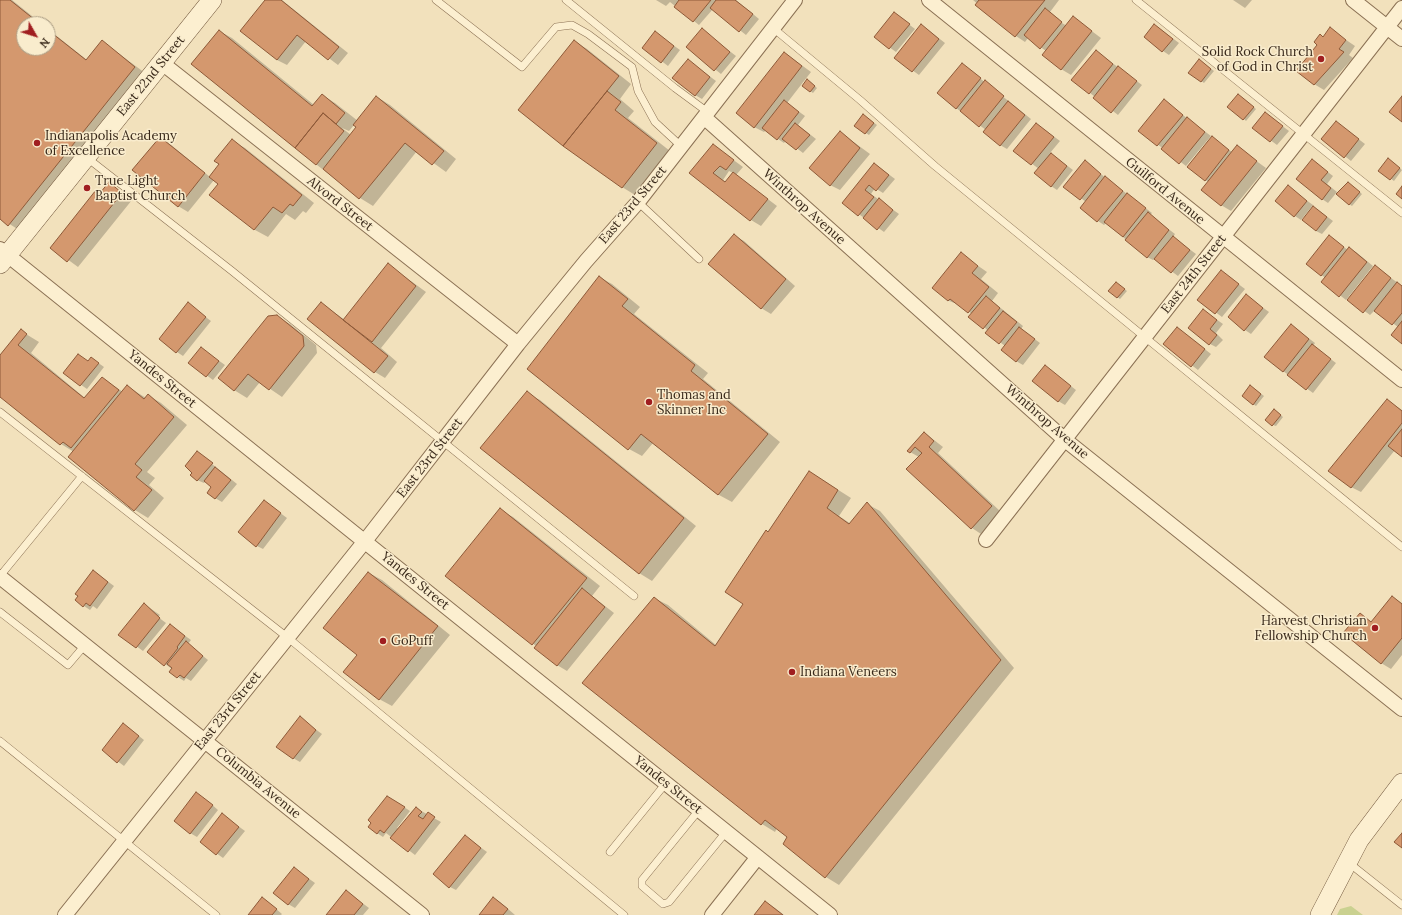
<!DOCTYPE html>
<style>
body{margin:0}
#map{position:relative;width:1402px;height:915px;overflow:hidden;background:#f2e1bc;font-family:Lora,serif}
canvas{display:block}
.north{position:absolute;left:16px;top:16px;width:40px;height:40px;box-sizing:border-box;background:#f9eccd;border:1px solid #ac9e85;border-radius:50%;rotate:129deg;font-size:11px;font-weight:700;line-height:16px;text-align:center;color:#39291a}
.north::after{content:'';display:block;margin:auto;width:14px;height:18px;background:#a01e20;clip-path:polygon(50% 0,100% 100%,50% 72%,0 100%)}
</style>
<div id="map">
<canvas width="1402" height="915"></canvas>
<div class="north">N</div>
</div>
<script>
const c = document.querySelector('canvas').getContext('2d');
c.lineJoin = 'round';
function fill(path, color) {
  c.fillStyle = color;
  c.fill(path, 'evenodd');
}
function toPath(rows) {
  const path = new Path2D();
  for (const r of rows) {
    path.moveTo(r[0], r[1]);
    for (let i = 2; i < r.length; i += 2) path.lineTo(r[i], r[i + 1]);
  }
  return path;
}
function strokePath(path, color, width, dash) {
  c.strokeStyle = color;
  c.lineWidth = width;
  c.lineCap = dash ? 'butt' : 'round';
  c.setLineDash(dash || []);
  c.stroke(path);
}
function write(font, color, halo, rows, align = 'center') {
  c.font = font + ' Lora,serif';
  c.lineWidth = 3;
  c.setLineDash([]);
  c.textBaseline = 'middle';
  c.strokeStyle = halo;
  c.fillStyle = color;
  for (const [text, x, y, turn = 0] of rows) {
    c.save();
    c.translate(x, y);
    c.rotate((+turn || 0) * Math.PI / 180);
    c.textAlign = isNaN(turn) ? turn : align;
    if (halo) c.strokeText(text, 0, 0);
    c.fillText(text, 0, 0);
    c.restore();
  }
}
fill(toPath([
 [1351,906,1363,915,1337,915,1340,909]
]), '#cad190');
fill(toPath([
 [0,0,12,0,42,24,24,24,24,48,48,48,48,29,87,60,102,41,145,73,19,230,0,218],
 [267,0,282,0,348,53,338,65,306,41,287,65,277,60],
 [656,0,736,0,759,19,746,35,713,9,699,25,670,2,666,6],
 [973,0,1059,0,1050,12,1059,19,1057,20,1067,26,1073,17,1101,38,1071,75,1061,69,1046,51,1028,38,1025,42,1016,36],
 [1233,0,1252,0,1245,8],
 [894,13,915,29,896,52,875,37],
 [1155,25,1179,43,1169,55,1163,51],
 [927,29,945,43,919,75,895,58],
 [1330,29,1355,46,1349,55,1353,58,1324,90,1314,84,1323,38],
 [702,30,736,56,721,74,687,47],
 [219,31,232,38,314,105,322,95,335,103,358,121,377,97,390,105,456,159,446,172,417,151,373,206,360,198,317,165,192,63],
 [354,125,358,127,351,135,342,128,349,131],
 [656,33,680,50,668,66,643,47],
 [574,41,587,49,631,84,620,99,634,111,628,118,670,151,635,195,622,187],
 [1096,51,1142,85,1118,115,1090,93],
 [785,53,811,72,787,103,805,116,798,125,816,139,803,153,786,140,784,143,778,139,766,130,764,132,754,127],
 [688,60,716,81,702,99,695,95],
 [1202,62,1214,71,1204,83,1190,72],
 [962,64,1031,119,1007,149,1000,145,986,130,956,108],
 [810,82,817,88,813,93,810,91],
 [1241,97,1256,109,1246,121,1244,119],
 [1164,101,1211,136,1186,166,1140,131],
 [1265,113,1289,131,1277,145,1254,128],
 [866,117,877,125,869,135,855,126],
 [1336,122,1365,144,1351,161,1323,139],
 [1037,124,1060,141,1050,153,1073,170,1057,190,1051,186,1039,169,1015,151],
 [840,132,870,154,840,190,830,185],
 [160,138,170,144,210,177,220,164,232,141,245,148,314,203,306,213,303,211,295,220,286,214,268,237,255,230,211,195,220,184,214,180,188,212,178,206],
 [1212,138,1232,152,1237,147,1266,168,1231,211,1221,205,1209,182,1205,180],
 [713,145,743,167,736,175,777,206,761,226,751,220,691,173],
 [729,171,733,173,726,182,723,180],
 [1312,160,1333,176,1327,184,1337,192,1328,203,1322,199],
 [1391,161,1402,170,1394,181,1379,170],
 [1085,162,1152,213,1150,215,1175,234,1173,237,1196,254,1178,276,1155,259,1153,260,1147,257,1106,223,1104,225,1098,221,1081,208,1086,202,1065,186],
 [875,164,895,179,883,193,875,188,871,194,899,214,884,232,843,203],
 [109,184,132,200,78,267,52,248],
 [1351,185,1362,194,1352,206,1349,204],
 [1288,187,1313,205,1301,220,1295,216],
 [1314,207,1333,221,1322,234,1316,231],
 [734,235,744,241,795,286,771,314,761,308],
 [1329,237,1348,250,1350,249,1356,252,1373,266,1346,300,1323,282,1326,278,1321,275],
 [961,254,987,272,981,279,998,293,992,301,1023,326,1021,329,1040,343,1023,365,1016,361,1005,346,987,332,988,331,972,314,960,305,949,301,933,288],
 [389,265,426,292,381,348,397,362,385,378,375,372,308,319,321,303,345,320],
 [1376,267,1402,286,1402,343,1398,327,1375,310,1370,315,1349,300],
 [1221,271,1245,289,1222,317,1198,299],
 [599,277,612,284,640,307,634,314,708,373,703,379,780,442,732,502,719,495,653,443,642,456,629,449,528,369],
 [1119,285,1127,291,1120,299,1109,291],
 [1247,296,1269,312,1251,334,1245,330],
 [188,304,211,321,183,356,177,352],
 [1203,310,1223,324,1216,333,1223,340,1216,347,1210,344],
 [277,316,290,324,316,345,317,353,282,397,260,382,247,398,234,390],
 [1291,325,1315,343,1313,346,1336,363,1313,393,1283,371],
 [1178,328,1211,354,1198,370,1164,344],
 [21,331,39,342,31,353,85,398,102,378,123,392,127,386,146,398,148,395,161,403,187,425,147,472,155,478,149,485,164,498,148,518,135,510,69,457,74,452,61,444,0,396,0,355],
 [201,348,225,365,213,380,190,363],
 [88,362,97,362,104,367,87,389,64,373],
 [1045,366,1076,390,1065,405,1058,401],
 [1253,388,1264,396,1256,406,1253,404],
 [527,393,540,400,696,526,652,581,639,573],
 [1387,400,1402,410,1402,456,1395,450,1361,492,1351,487],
 [1277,412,1283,417,1276,426,1273,425],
 [925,433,943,447,938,453,1001,512,981,534,972,528,919,457,910,452],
 [197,452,237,484,222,502,215,498,213,487,206,481,204,483,197,480],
 [810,472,851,498,839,516,851,524,867,504,880,511,1014,668,839,885,826,877,784,843,789,837,777,828,775,832,762,824,583,683,654,598,668,605,716,645,744,604],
 [264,501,287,518,263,549,257,546],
 [500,510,513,517,600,586,592,596,614,613,567,671,557,665,535,648,536,646,447,576],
 [369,573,382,580,450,635,392,706,379,699,358,654],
 [99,575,114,586,97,609,93,606,90,610,84,606],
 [1392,597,1402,603,1402,655,1391,669,1381,663,1360,614,1372,622],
 [144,604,160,615,158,617,166,623,143,651,120,634],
 [170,625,191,640,188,644,208,660,191,681,186,678,184,681,178,677,170,672,172,669,149,652],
 [300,718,322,734,300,762,293,758],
 [129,728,144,740,124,766,103,750],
 [203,797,218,810,197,837,190,833],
 [395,801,410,811,397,828,399,829,416,808,441,822,415,855,386,833,383,837,377,833],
 [223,815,245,831,223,858,201,842],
 [465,836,487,852,456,890,450,887],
 [294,868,315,883,295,908,288,904],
 [346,891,369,908,363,915,327,915],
 [493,899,500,902,515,915,480,915],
 [268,902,282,914,281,915,249,915],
 [766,902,775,908,784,915,756,915]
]), '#0003');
const building = toPath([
 [0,0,10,0,40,24,24,24,24,48,48,48,48,30,86,60,102,40,135,67,8,226,0,219,0,0],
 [265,0,281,0,339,47,328,60,297,35,277,60,240,31,265,0],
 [679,0,711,0,693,22,674,7,679,0],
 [716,0,735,0,753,14,739,32,710,8,716,0],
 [979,0,1045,0,1015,37,975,5,979,0],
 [1045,8,1062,22,1040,49,1024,35,1045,8],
 [894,12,910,24,889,49,874,37,894,12],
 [1073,16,1092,31,1061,70,1042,55,1073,16],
 [921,24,939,39,912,72,894,58,921,24],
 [1154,24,1173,39,1162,52,1144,37,1154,24],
 [1330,27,1346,40,1339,49,1344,52,1314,85,1296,71,1317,45,1314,42,1320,34,1323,37,1330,27],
 [702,28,730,52,714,71,686,47,702,28],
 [219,30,312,106,322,94,345,113,336,124,323,113,295,148,191,64,219,30],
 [655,31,674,46,661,63,642,48,655,31],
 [574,40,619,76,563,146,518,110,574,40],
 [1096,50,1113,64,1089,94,1071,80,1096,50],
 [784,52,802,66,754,128,736,113,784,52],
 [688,59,710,77,695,96,672,78,688,59],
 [1199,59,1211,69,1201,82,1188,73,1199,59],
 [962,63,981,78,956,109,937,93,962,63],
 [1118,66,1137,81,1111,113,1093,98,1118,66],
 [807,79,815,86,810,92,802,86,807,79],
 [985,80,1004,96,979,127,960,111,985,80],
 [607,91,621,102,615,110,657,143,622,188,563,146,607,91],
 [1238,94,1254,107,1243,120,1227,107,1238,94],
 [376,96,444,151,432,165,405,143,359,199,323,169,356,127,353,125,376,96],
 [1402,96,1402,122,1389,112,1402,96],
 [1164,99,1183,115,1157,146,1138,131,1164,99],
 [784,100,799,112,777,140,762,128,784,100],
 [1008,101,1025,115,1000,146,983,132,1008,101],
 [1265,112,1283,126,1270,142,1252,128,1265,112],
 [323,113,344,131,316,165,295,148,323,113],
 [863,114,874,123,865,134,854,126,863,114],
 [1187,117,1205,132,1179,164,1161,149,1187,117],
 [1336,121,1359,139,1344,158,1321,139,1336,121],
 [795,123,810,135,796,150,782,139,795,123],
 [1036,123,1054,137,1031,165,1013,151,1036,123],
 [840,131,860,148,830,186,809,168,840,131],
 [1212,136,1229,150,1205,181,1187,167,1212,136],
 [160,137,205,173,178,207,132,170,160,137],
 [232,139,302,195,293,206,290,204,282,213,273,207,254,230,209,195,218,184,209,177,219,164,214,161,232,139],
 [713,144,734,160,726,170,720,166,713,173,725,182,733,172,768,199,750,221,689,173,713,144],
 [1237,145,1257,161,1221,206,1201,190,1237,145],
 [1051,153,1067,166,1051,187,1034,173,1051,153],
 [1388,158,1400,168,1390,180,1378,171,1388,158],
 [1312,159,1328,172,1321,180,1331,188,1322,200,1296,179,1312,159],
 [1085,160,1101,174,1080,200,1063,187,1085,160],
 [874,163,889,175,876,191,869,185,865,190,874,197,858,216,842,203,874,163],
 [1105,176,1123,191,1097,222,1080,208,1105,176],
 [109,182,122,193,67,262,50,248,96,190,100,193,109,182],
 [1348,182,1360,192,1349,205,1336,194,1348,182],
 [1288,185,1307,201,1294,217,1275,201,1288,185],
 [1402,186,1402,199,1396,194,1402,186],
 [1127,193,1146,208,1123,237,1104,222,1127,193],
 [879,198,893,210,877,230,863,218,879,198],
 [1313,206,1327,217,1316,231,1302,220,1313,206],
 [1148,212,1169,230,1147,258,1125,240,1148,212],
 [734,234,786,279,761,309,708,264,734,234],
 [1329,235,1344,247,1321,276,1306,264,1329,235],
 [1173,236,1190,250,1171,273,1154,259,1173,236],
 [1349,247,1367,262,1339,297,1321,282,1349,247],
 [961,252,978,266,972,273,989,287,968,313,950,299,948,301,932,288,961,252],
 [388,263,416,286,372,342,343,320,388,263],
 [1375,265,1391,278,1363,313,1347,300,1375,265],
 [1221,270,1239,284,1215,314,1197,300,1221,270],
 [599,276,628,299,622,306,695,365,691,371,768,434,718,495,641,434,628,450,527,369,599,276],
 [1116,282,1125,289,1117,298,1108,291,1116,282],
 [1397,282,1402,286,1402,313,1392,325,1374,311,1397,282],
 [1246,294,1263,308,1244,331,1228,317,1246,294],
 [986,296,1000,308,983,329,968,317,986,296],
 [188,302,206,317,176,353,159,339,188,302],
 [321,302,388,356,374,373,307,319,321,302],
 [1203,309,1217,320,1210,329,1217,335,1209,345,1188,328,1203,309],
 [1003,311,1017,322,999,344,985,333,1003,311],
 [277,315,303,336,304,346,269,390,248,374,234,391,218,378,268,316,277,315],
 [1402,321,1402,344,1391,335,1402,321],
 [1291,324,1309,339,1283,372,1264,357,1291,324],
 [1019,327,1035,339,1016,362,1001,350,1019,327],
 [1177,327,1205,349,1191,367,1163,344,1177,327],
 [21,329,27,334,18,345,84,398,102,377,119,390,71,448,63,442,60,445,0,397,0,355,21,329],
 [1312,344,1331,359,1306,390,1287,375,1312,344],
 [201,347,219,361,206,377,188,363,201,347],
 [78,354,88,361,91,357,99,363,80,386,63,373,78,354],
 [1045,365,1071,386,1058,402,1032,381,1045,365],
 [127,385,144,399,148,394,174,417,135,464,142,470,136,477,152,490,134,511,68,457,127,385],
 [1250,385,1261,394,1253,405,1242,396,1250,385],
 [527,391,684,518,639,574,480,448,527,391],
 [1387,399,1402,411,1402,423,1351,488,1328,471,1387,399],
 [1274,409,1281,415,1272,426,1265,420,1274,409],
 [1402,429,1402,457,1388,446,1402,429],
 [924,432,934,441,929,447,992,506,971,529,906,469,922,453,915,447,910,453,907,451,924,432],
 [197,451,213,463,197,481,190,475,192,473,185,466,197,451],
 [215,467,231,480,215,499,207,493,211,487,204,481,215,467],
 [809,471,838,490,827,508,849,524,867,502,1001,660,825,878,783,844,787,837,765,820,761,825,582,683,654,597,715,646,743,604,725,592,766,530,768,532,809,471],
 [264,500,281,513,256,547,238,532,264,500],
 [500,508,587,578,532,645,445,576,500,508],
 [93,570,108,582,90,606,86,603,83,607,75,600,78,596,75,594,93,570],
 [368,572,438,626,379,700,343,672,357,655,323,628,368,572],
 [582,588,605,607,557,666,534,648,582,588],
 [1392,596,1402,604,1402,638,1381,664,1343,633,1360,613,1371,622,1392,596],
 [144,603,160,618,136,648,118,635,144,603],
 [170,624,185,636,177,647,178,648,164,666,147,652,170,624],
 [186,641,203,656,184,678,180,675,177,678,169,672,172,668,167,664,186,641],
 [300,716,316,730,293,759,276,747,300,716],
 [123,723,139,736,117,763,102,750,123,723],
 [196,792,213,805,190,834,174,821,196,792],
 [387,796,405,807,384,833,380,830,377,834,368,827,371,823,368,820,387,796],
 [416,807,422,812,418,816,423,819,428,812,435,817,408,852,390,838,416,807],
 [222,813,239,827,216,855,200,842,222,813],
 [1402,833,1402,848,1394,842,1402,833],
 [465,835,481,848,449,888,433,874,465,835],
 [294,867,309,879,288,905,273,893,294,867],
 [346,890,363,904,354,915,326,915,346,890],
 [262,897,277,909,272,915,248,915,262,897],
 [493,897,508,909,503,915,479,915,493,897],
 [765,901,783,915,754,915,765,901]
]);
fill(building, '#d4986e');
strokePath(building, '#8d5938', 1);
const lane = toPath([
 [436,0,522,67,556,27,572,25,588,34,632,67,638,91,655,122,682,147],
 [566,0,675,88,709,113],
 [1136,0,1402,213],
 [773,28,860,100,935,166,1402,547],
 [86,157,232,271,634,596],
 [638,202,699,259],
 [0,412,287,637,624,915],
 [0,576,82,476],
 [0,612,68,665,85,645],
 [0,741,216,915],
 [699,810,642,880,642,886,663,904,669,902,726,832],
 [610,852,666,783],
 [1349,863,1402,905]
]);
const street = toPath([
 [929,0,1402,380],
 [1353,0,1402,39],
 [162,63,518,344],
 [705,118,1064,439,1402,709],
 [0,249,830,915],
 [986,540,1402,8],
 [0,577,422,915],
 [65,915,365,541,518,344,586,261,638,202,795,0],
 [712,915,757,858]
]);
const secondary = toPath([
 [0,264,212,0],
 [1320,915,1359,840,1402,783]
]);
strokePath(lane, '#8b7154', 8);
strokePath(street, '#8b7154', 16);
strokePath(secondary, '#6d5238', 20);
strokePath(lane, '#fcefd0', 7);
strokePath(street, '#fcefd0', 14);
strokePath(secondary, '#fcefd0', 19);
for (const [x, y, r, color] of [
 [1321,59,4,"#a01e20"],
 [37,143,4,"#a01e20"],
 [87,188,4,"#a01e20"],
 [649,402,4,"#a01e20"],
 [1375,628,4,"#a01e20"],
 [383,641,4,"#a01e20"],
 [792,672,4,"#a01e20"]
]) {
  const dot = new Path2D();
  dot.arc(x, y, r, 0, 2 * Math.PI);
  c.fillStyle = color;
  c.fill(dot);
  strokePath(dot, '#f9eccd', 1.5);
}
write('13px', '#39291a', '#f9eccd', [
 ["Solid Rock Church",1313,52,"right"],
 ["of God in Christ",1313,67,"right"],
 ["Indianapolis Academy",45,136],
 ["of Excellence",45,151],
 ["True Light",95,181],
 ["Baptist Church",95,196],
 ["Thomas and",657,395],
 ["Skinner Inc",657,410],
 ["Harvest Christian",1367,621,"right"],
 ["Fellowship Church",1367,636,"right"],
 ["GoPuff",391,641],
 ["Indiana Veneers",800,672]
], 'left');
write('13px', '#39291a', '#f9eccd', [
 ["East 22nd Street",151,76,-51],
 ["Guilford Avenue",1165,191,39],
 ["Alvord Street",340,204,38],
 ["East 23rd Street",633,205,-50],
 ["Winthrop Avenue",804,207,42],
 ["East 24th Street",1194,274,-52],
 ["Yandes Street",162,379,39],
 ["Winthrop Avenue",1047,422,41],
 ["East 23rd Street",430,458,-52],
 ["Yandes Street",415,581,39],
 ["East 23rd Street",228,711,-51],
 ["Columbia Avenue",258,783,39],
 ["Yandes Street",668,785,39]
]);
</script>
